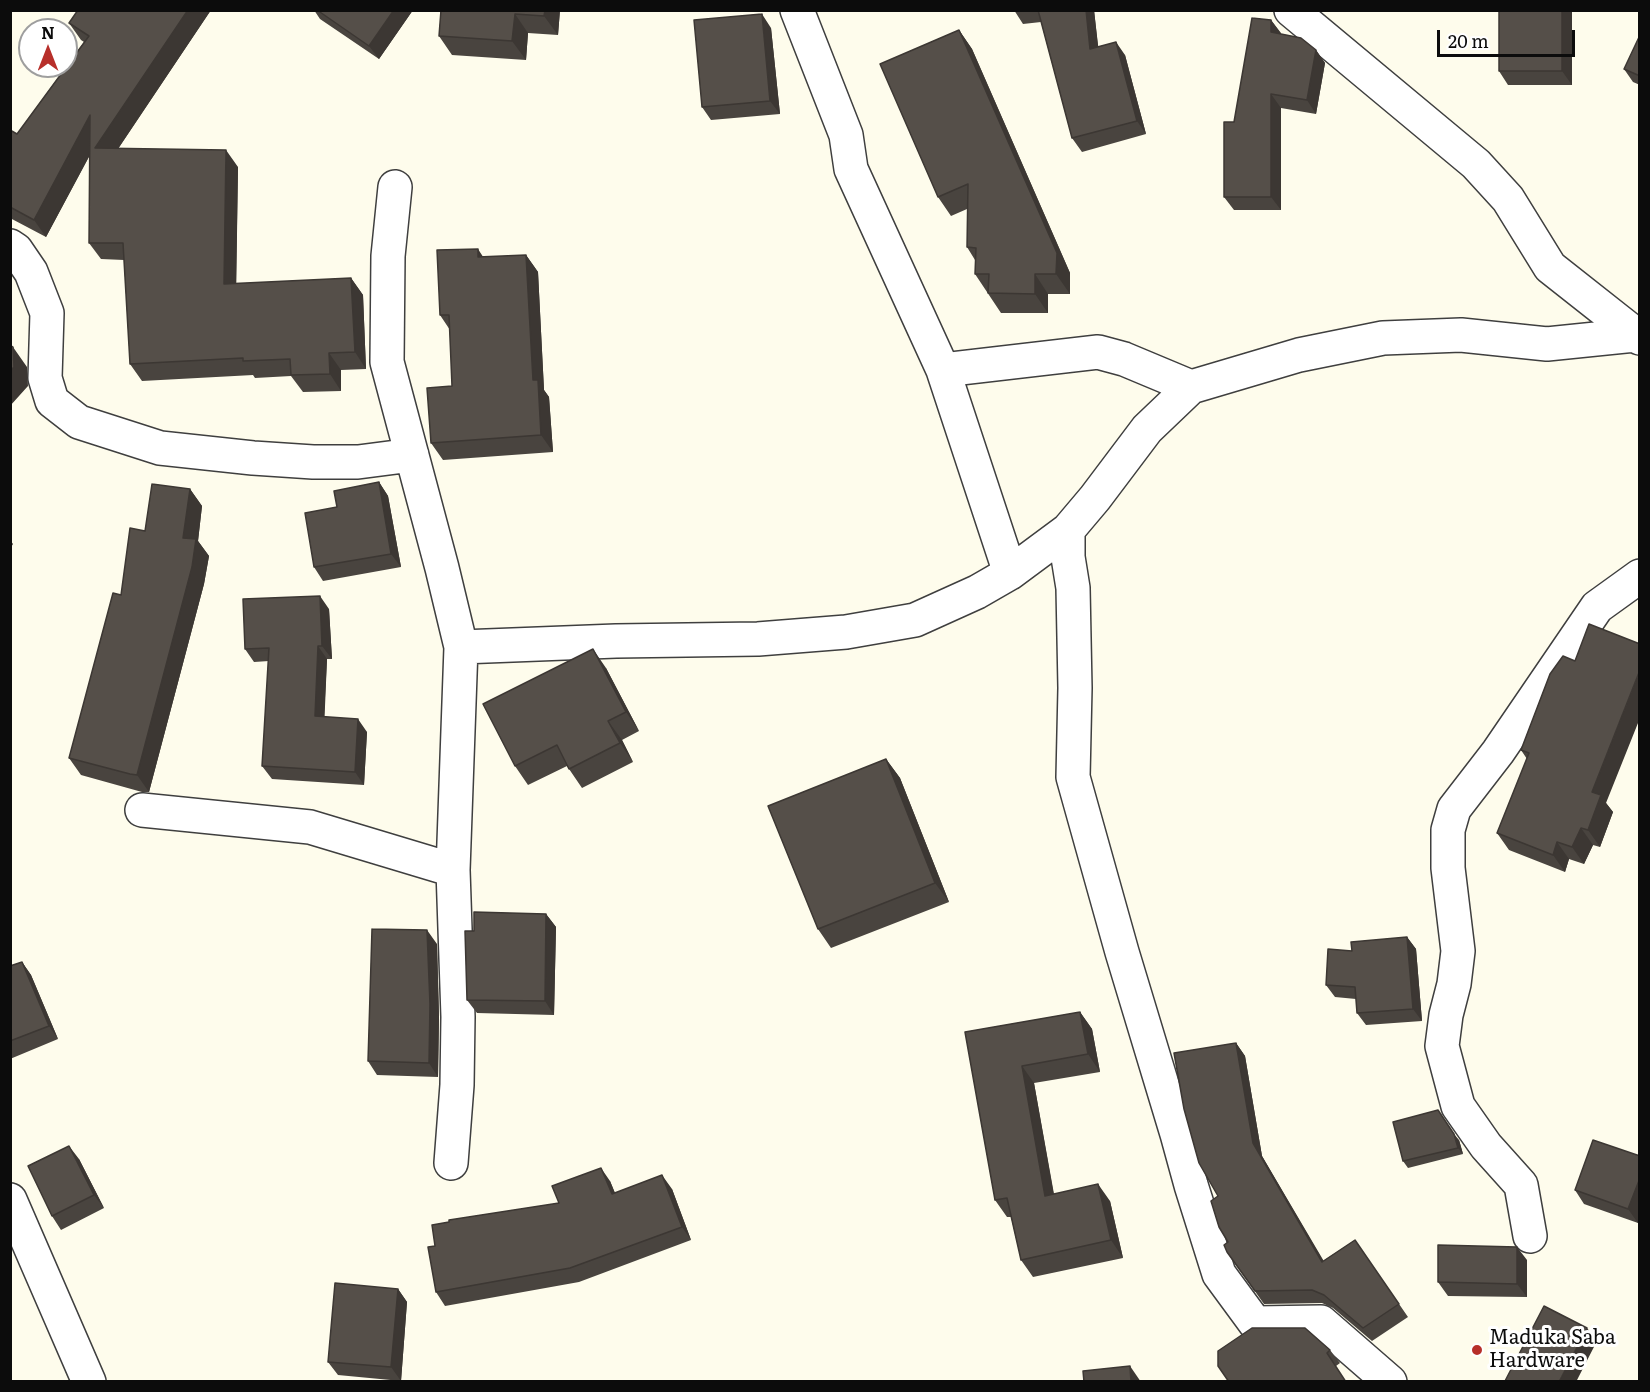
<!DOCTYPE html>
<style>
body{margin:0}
#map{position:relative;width:1650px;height:1392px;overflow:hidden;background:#fefcec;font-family:Literata,serif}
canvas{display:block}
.frame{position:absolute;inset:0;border:12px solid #0c0c0c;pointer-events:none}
.north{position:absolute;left:18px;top:18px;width:60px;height:60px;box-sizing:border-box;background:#fff;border:2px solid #9e9e9e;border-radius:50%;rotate:0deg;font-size:16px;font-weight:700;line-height:24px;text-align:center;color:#0c0c0c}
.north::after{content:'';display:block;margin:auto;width:21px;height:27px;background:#b72f2a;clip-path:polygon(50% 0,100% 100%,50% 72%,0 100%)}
.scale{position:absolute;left:1437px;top:30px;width:138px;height:27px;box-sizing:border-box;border:3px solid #0c0c0c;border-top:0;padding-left:8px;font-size:18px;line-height:21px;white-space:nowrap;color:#0c0c0c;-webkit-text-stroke:4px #fff;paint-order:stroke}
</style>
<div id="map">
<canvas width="1650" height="1392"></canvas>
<div class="frame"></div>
<div class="north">N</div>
<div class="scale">20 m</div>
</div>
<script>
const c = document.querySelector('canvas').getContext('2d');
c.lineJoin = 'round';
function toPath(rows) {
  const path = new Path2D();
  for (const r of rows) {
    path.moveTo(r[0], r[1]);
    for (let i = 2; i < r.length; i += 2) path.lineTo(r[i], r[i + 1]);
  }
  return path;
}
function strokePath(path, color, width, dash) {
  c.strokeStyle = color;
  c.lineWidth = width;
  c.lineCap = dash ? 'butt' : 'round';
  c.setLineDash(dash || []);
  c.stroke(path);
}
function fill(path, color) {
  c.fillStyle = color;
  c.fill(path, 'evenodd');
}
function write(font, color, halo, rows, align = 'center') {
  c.font = font + ' Literata,serif';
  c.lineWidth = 6;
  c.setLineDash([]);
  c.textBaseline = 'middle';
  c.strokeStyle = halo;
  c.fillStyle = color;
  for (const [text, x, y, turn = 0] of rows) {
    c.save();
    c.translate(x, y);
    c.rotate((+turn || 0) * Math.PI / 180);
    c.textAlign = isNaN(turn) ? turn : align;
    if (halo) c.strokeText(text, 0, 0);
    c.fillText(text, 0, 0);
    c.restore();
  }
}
const street = toPath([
 [797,10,846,135,851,169,943,370,1010,573],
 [1291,10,1476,164,1508,199,1550,267,1640,338],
 [10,246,16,250,31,272,47,313,45,378,52,401,79,422,160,448,253,458,313,462,358,462,412,455],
 [943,370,1098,352,1124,359,1191,387],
 [1068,530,1068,557,1073,588,1075,688,1073,777,1122,952,1177,1134,1191,1185,1219,1274,1255,1323,1321,1322,1390,1382],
 [461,647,616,641,758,639,846,632,915,620,977,592,1010,573,1068,530,1095,498,1147,429,1191,387,1299,355,1383,338,1461,335,1547,344,1635,335],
 [142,810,310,827,453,870,461,647,442,568,387,362,388,256,395,187],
 [451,1163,457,1085,458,1017,453,870],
 [10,1200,89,1382],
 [1530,1236,1521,1185,1486,1146,1458,1106,1442,1046,1446,1015,1454,984,1458,951,1448,868,1448,830,1454,809,1498,752,1597,607,1640,576]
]);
strokePath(street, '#3f3f3f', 36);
strokePath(street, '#fff', 33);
fill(toPath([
 [211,10,118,149,238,167,236,284,351,278,363,295,366,369,341,370,341,391,303,392,291,376,255,378,253,375,142,381,130,364,124,260,101,259,89,243,90,155,46,237,10,218,10,130,17,134,84,42,81,40,69,23],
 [314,10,413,10,379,59,320,19],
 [441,10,560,10,558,35,528,33,526,60,452,55,439,36],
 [1014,10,1094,10,1098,47,1125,55,1146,134,1082,152,1072,138,1041,22,1023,24],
 [1572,10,1572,85,1508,85,1499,71],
 [1271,20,1281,34,1316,50,1325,63,1316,114,1281,108,1281,210,1234,210,1224,197,1234,122],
 [771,28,780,114,711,120,702,107],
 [959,30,972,49,1070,273,1070,294,1048,294,1048,313,1001,313,975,274,975,260,967,247,967,209,951,216,938,197],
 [1640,35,1640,85,1633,82,1624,69],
 [526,255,538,272,544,390,549,397,553,452,443,460,431,443,452,386,450,330,440,315,483,257],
 [379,482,388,496,401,567,323,581,314,567,337,507],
 [190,489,202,506,198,541,209,556,204,584,149,792,142,792,81,775,69,758,121,595,145,531],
 [329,609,332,659,327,659,324,717,367,732,364,785,272,779,262,766,269,661,254,662,245,649],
 [606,668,639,731,622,740,633,762,582,788,567,766,528,785,515,766],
 [1550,674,1606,803,1613,812,1600,847,1593,845,1584,864,1569,859,1565,872,1509,850,1497,833,1527,759,1521,750],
 [886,759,900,778,949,902,831,948,818,929],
 [546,914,556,927,554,1015,477,1013,467,1000,474,931],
 [1407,937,1416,949,1422,1021,1366,1025,1357,1013,1356,999,1335,997,1326,985,1352,951],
 [437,944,439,1017,438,1077,377,1075,368,1061],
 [22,962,31,975,58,1039,10,1059,10,966],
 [1080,1012,1092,1029,1100,1072,1034,1083,1054,1194,1110,1201,1123,1258,1033,1277,1021,1260,1011,1217,1007,1217,995,1200,965,1032],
 [1236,1043,1245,1056,1262,1156,1323,1261,1355,1240,1408,1317,1372,1341,1333,1308,1322,1303,1264,1304,1227,1252,1228,1242,1218,1196],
 [1459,1140,1463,1154,1408,1168,1403,1161],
 [1640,1156,1640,1217,1638,1223,1584,1204,1575,1190],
 [79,1159,104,1208,61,1230,52,1216],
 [610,1181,615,1193,672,1189,691,1240,579,1282,445,1306,436,1292,435,1246,559,1203],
 [1527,1260,1527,1297,1448,1296,1438,1282],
 [398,1289,407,1302,401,1381,338,1375,328,1362],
 [1305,1328,1330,1350,1340,1363,1336,1366]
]), '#49443f');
fill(toPath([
 [188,10,211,10,107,165,95,148],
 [394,10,413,10,379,59,369,46],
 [545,10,560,10,558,35,544,16],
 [1086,10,1094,10,1100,62,1090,49],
 [1562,10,1572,10,1572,85,1562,71],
 [515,14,528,33,526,60,512,41],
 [762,14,771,28,780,114,770,101],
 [1271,20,1281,33,1281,46,1271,32],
 [959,30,972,49,1070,273,1070,294,1056,274],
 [1116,42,1125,55,1146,134,1137,121],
 [1316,50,1325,63,1316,114,1307,100],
 [1271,94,1281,108,1281,210,1271,197],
 [90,115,102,132,46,237,34,220],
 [226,150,238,167,236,301,224,284],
 [478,249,489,266,478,257],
 [526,255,538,272,544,390,549,397,553,452,541,435,533,380],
 [1035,274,1048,294,1048,313,1035,294],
 [351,278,363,295,366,369,355,352],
 [13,347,27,367,28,386,10,406,10,371],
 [329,353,341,370,341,391,330,374],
 [379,482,388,496,401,567,391,554],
 [190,489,202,506,198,541,209,556,204,584,149,792,137,775,183,538],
 [10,540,13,544,10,549],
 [320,596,329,609,332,659,322,646],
 [318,646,327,659,324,730,315,716],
 [593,649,606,668,639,731,626,712],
 [1640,670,1640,718,1606,803,1613,812,1600,847,1588,830,1592,792],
 [358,719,367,732,364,785,355,772],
 [608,721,622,740,633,762,620,743],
 [886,759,900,778,949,902,935,883],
 [1581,828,1593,845,1584,864,1572,847],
 [1557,842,1569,859,1565,872,1553,855],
 [546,914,556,927,554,1015,545,1001],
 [427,930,437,944,439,1017,438,1077,429,1063],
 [1407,937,1416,949,1422,1021,1413,1009],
 [22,962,31,975,58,1039,49,1026],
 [1080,1012,1092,1029,1100,1072,1088,1054],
 [1236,1043,1245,1056,1262,1156,1332,1275,1322,1262,1253,1143],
 [1022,1066,1034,1083,1057,1213,1045,1196],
 [1454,1134,1459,1140,1463,1154,1458,1148],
 [69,1146,79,1159,104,1208,94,1195],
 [601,1168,610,1181,621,1208,612,1194],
 [662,1175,672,1189,691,1240,682,1227],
 [1640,1178,1640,1217,1638,1223,1628,1209],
 [1098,1184,1110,1201,1123,1258,1111,1240],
 [1517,1247,1527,1260,1527,1297,1517,1284],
 [398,1289,407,1302,401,1381,391,1367],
 [1587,1328,1597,1341,1576,1382,1559,1382],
 [1130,1366,1141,1382,1131,1382]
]), '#3c3733');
const building = toPath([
 [78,10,188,10,95,148,226,150,224,284,351,278,355,352,329,353,330,374,291,375,290,359,243,361,243,358,130,364,123,243,89,243,90,115,34,220,10,207,10,130,17,134,89,36,69,23,78,10],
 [317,10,394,10,369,46,317,10],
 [441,10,545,10,544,16,515,14,512,41,439,36,441,10],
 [1038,10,1086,10,1090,49,1116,42,1137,121,1072,138,1038,10],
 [1499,10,1562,10,1562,71,1499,71,1499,10],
 [762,14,770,101,702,107,694,20,762,14],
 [1252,18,1271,20,1271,32,1301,38,1316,50,1307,100,1271,94,1271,197,1224,197,1224,122,1234,122,1252,18],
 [959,30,1057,253,1056,274,1035,274,1035,294,988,293,989,274,975,274,976,248,967,247,968,184,938,197,880,64,959,30],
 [1640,35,1640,76,1624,69,1640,35],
 [478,249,478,257,526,255,533,380,538,380,541,435,431,443,427,388,452,386,449,315,440,315,437,250,478,249],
 [10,345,13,347,14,367,10,371,10,345],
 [379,482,391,554,314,567,305,513,337,507,334,491,379,482],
 [152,484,190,489,183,538,196,539,192,567,137,775,130,774,69,758,113,593,121,595,130,528,145,531,152,484],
 [320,596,322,646,318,646,315,716,358,719,355,772,262,766,269,648,245,649,243,599,320,596],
 [1589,624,1640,644,1640,670,1592,792,1601,795,1588,830,1581,828,1572,847,1557,842,1553,855,1497,833,1529,753,1521,750,1550,674,1563,656,1575,661,1589,624],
 [593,649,626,712,608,721,620,743,569,769,557,745,515,766,483,704,593,649],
 [886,759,935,883,818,929,768,806,886,759],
 [474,912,546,914,545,1001,467,1000,465,931,474,931,474,912],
 [372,929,427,930,430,1004,429,1063,368,1061,372,929],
 [1407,937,1413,1009,1357,1013,1355,987,1326,985,1328,949,1352,951,1351,942,1407,937],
 [22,962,49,1026,10,1041,10,966,22,962],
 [1080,1012,1088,1054,1022,1066,1045,1196,1098,1184,1111,1240,1021,1260,1007,1198,995,1200,965,1032,1080,1012],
 [1236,1043,1253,1143,1322,1262,1355,1240,1399,1304,1363,1328,1324,1295,1312,1290,1255,1291,1227,1252,1224,1245,1228,1242,1219,1227,1211,1201,1218,1196,1199,1163,1184,1109,1174,1053,1236,1043],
 [1438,1110,1454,1134,1458,1148,1403,1161,1393,1122,1438,1110],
 [1593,1140,1640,1156,1640,1178,1628,1209,1575,1190,1593,1140],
 [69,1146,94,1195,52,1216,28,1166,69,1146],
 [601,1168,612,1194,662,1175,682,1227,570,1268,436,1292,428,1247,435,1246,432,1225,449,1222,449,1220,559,1203,552,1186,601,1168],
 [1438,1245,1517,1247,1517,1284,1438,1282,1438,1245],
 [335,1283,398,1289,391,1367,328,1362,335,1283],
 [1544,1306,1587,1328,1559,1382,1505,1381,1544,1306],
 [1252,1328,1305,1328,1330,1350,1327,1353,1346,1382,1229,1382,1218,1366,1218,1351,1252,1328],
 [1130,1366,1131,1382,1084,1382,1083,1371,1130,1366]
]);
fill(building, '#554f49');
strokePath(building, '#3c3733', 1.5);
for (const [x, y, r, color] of [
 [1477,1350,6,"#b72f2a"]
]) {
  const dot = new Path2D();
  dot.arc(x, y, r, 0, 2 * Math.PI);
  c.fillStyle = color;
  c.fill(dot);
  strokePath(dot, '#fff', 2);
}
write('20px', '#0c0c0c', '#fff', [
 ["Maduka Saba",1489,1338],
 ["Hardware",1489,1361]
], 'left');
</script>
